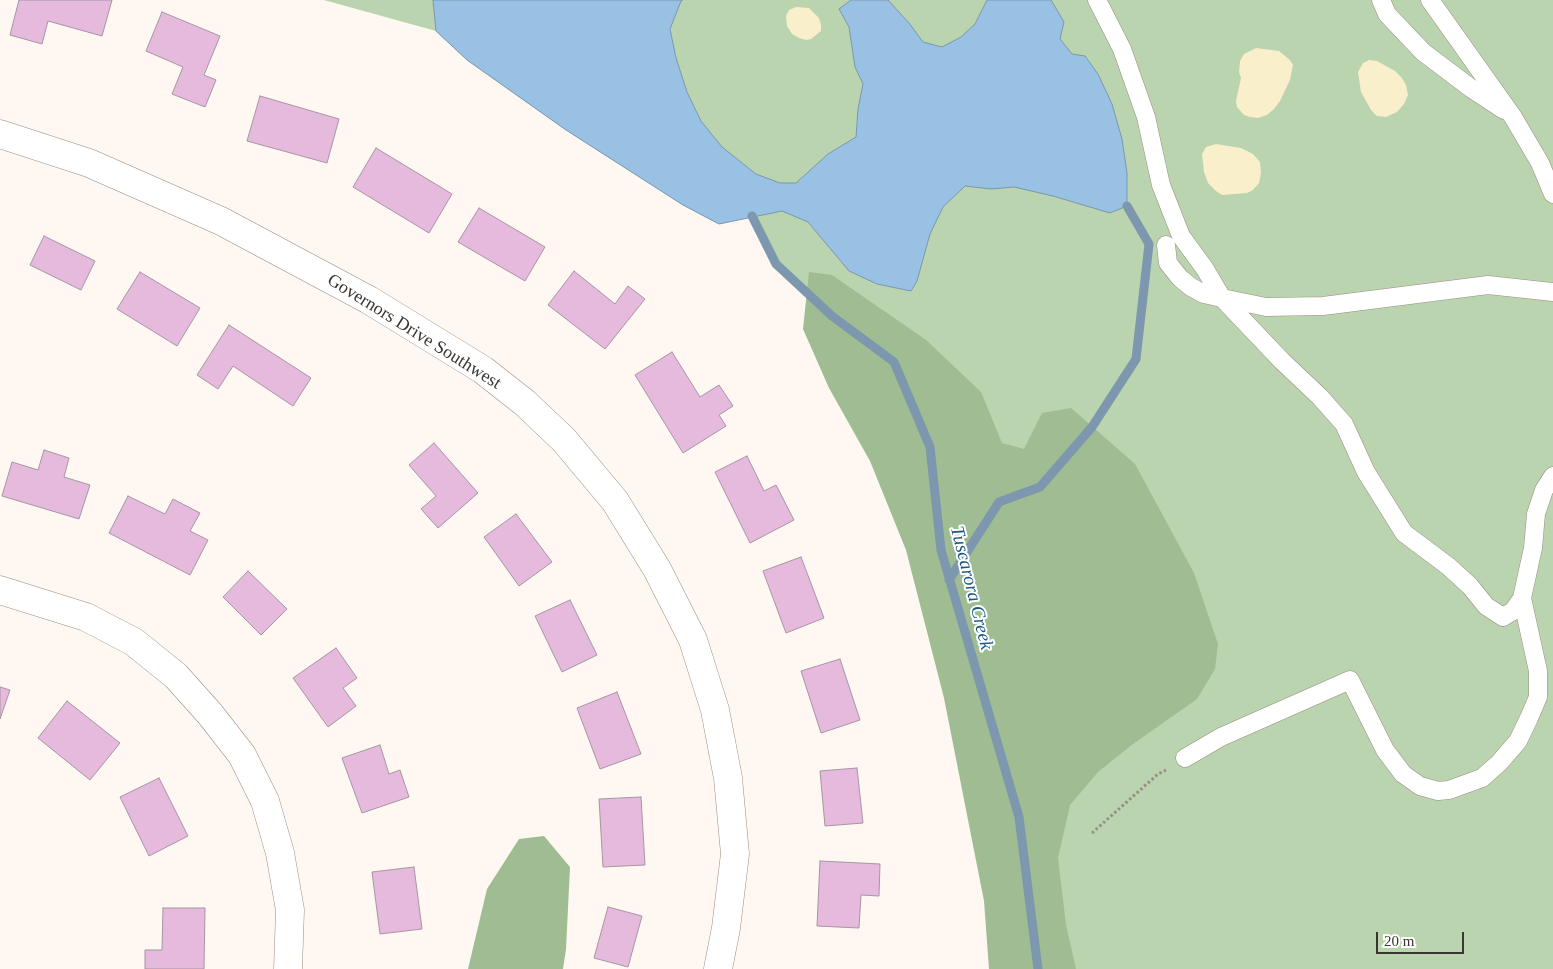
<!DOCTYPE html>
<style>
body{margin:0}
#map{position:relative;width:1553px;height:969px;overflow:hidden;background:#fef7f2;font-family:Georgia,serif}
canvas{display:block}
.scale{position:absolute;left:1376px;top:932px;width:88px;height:22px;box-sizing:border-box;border:2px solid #3b352f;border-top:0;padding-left:6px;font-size:15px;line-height:18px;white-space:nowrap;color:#3b352f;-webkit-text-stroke:4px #fff;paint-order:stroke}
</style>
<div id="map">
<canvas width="1553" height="969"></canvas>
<div class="scale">20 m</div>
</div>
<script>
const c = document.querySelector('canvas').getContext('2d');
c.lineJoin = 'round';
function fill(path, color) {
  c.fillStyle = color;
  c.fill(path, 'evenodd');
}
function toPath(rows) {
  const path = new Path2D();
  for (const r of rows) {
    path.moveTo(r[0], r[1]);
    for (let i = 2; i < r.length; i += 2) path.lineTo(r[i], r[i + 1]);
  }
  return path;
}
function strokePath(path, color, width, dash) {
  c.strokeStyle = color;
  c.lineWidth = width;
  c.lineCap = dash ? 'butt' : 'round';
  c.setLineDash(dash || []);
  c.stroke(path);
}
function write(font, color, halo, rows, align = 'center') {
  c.font = font + ' Georgia,serif';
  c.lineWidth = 4;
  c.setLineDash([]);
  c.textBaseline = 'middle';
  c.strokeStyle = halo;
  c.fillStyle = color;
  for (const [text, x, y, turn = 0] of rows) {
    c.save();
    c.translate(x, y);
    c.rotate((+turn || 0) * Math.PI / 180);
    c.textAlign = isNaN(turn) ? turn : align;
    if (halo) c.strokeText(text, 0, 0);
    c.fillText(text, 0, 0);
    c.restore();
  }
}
fill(toPath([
 [324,0,1553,0,1553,969,1042,969,832,316,776,264,752,216,719,224,683,205,566,130,467,60,436,31]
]), '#b9d4ae');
fill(toPath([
 [809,272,832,275,926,340,981,392,1002,443,1024,449,1042,413,1071,408,1135,464,1194,573,1218,644,1215,669,1197,699,1133,744,1098,772,1070,805,1058,858,1066,925,1076,969,989,969,984,901,944,698,906,550,870,461,829,388,803,329],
 [544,836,570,867,566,949,563,969,468,969,487,889,519,839]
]), '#9fbc93');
fill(toPath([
 [796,7,809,8,819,18,821,25,821,31,811,39,806,40,799,38,792,34,787,26,786,16,789,10],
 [1256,48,1279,51,1290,60,1293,65,1290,80,1280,101,1274,109,1267,115,1258,118,1250,117,1244,115,1237,107,1236,101,1241,78,1239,72,1240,61,1244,54],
 [1369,60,1377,61,1395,71,1402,78,1406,85,1408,95,1404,104,1397,112,1386,117,1377,116,1371,110,1361,92,1358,72,1363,63],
 [1216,144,1241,148,1253,154,1260,162,1261,173,1259,183,1253,190,1247,193,1222,195,1216,191,1208,183,1204,172,1202,154,1206,147]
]), '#f9efca');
const water = toPath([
 [433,0,683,0,681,1,670,29,676,58,687,92,701,121,722,147,756,174,780,183,796,183,828,154,856,137,858,109,863,84,855,67,849,27,839,9,851,0,888,0,909,23,923,42,942,47,961,37,975,24,987,0,1051,0,1064,22,1060,39,1072,54,1085,56,1098,74,1112,104,1122,139,1127,173,1127,206,1110,213,1053,196,1014,187,991,189,965,186,943,207,930,234,917,281,911,291,877,284,849,271,808,222,782,211,719,224,683,205,566,130,467,60,436,31,433,0]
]);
fill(water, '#98c1e4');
strokePath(water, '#7c97ae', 1);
strokePath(toPath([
 [752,216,776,264,832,316,894,362,930,447,941,550,1019,817,1038,969],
 [949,580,999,502,1040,487,1092,427,1136,359,1149,244,1127,206]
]), '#7c97ae', 9);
const building = toPath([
 [19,0,112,0,102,36,48,21,42,44,10,35,19,0],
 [162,12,220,36,204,75,216,80,205,107,172,94,183,67,146,51,162,12],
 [260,96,339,119,327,163,247,141,260,96],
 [376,148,452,194,429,233,353,187,376,148],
 [479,208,545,247,525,281,458,242,479,208],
 [44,236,95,261,81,290,30,265,44,236],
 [574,271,615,304,628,286,645,299,605,349,548,305,574,271],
 [140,272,200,308,177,346,117,309,140,272],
 [229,325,311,378,293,406,233,366,218,389,197,375,229,325],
 [672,352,700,397,719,385,733,406,719,415,726,426,683,453,635,375,672,352],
 [434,443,478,493,438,528,421,509,436,496,409,465,434,443],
 [44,450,69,458,64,477,90,485,79,519,2,496,12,462,38,470,44,450],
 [747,456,764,491,776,485,794,520,750,543,715,472,747,456],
 [128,496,165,514,173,499,200,513,190,531,208,540,190,575,109,533,128,496],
 [516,514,552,562,519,586,484,537,516,514],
 [801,557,824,618,786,633,763,571,801,557],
 [248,571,287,609,261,635,223,597,248,571],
 [570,600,597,655,562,672,535,616,570,600],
 [336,648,357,678,343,688,356,706,328,727,293,678,336,648],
 [840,659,860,720,821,733,801,671,840,659],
 [0,687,10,690,0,719,0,687],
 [617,692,641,754,600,769,577,708,617,692],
 [67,701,120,743,90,780,38,738,67,701],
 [380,745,389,774,400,770,409,797,362,813,342,758,380,745],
 [857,768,863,823,825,826,820,771,857,768],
 [159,778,188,836,149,856,120,797,159,778],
 [641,797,645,865,603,867,599,799,641,797],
 [820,861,880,864,879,896,861,895,859,928,817,926,820,861],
 [414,867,422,929,380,934,372,872,414,867],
 [608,907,642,916,628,967,594,958,608,907],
 [163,908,205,908,204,969,145,969,145,950,162,950,163,908]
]);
fill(building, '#e5badc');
strokePath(building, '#a695a2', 1);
const lane = toPath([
 [1097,0,1122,49,1146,117,1161,185,1181,236,1205,269,1222,298,1266,307,1323,306,1488,285,1553,292],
 [1381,0,1387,14,1423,52,1472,89,1504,110],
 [1430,0,1513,117,1540,163,1553,194],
 [1166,245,1168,263,1180,278,1191,287,1204,294,1222,298,1282,361,1320,397,1344,424,1366,472,1404,533,1448,566,1470,586,1486,606,1503,617,1513,611,1522,598,1533,548,1536,514,1544,490,1553,476],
 [1185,758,1221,737,1350,680,1385,750,1403,774,1420,786,1438,791,1449,790,1482,778,1499,763,1518,741,1529,718,1538,697,1538,671,1522,598]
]);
const street = toPath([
 [0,134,89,163,221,221,369,300,483,370,525,403,564,440,615,501,657,569,693,640,715,710,728,778,735,854,726,928,718,969],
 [0,590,86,617,134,642,176,676,210,714,242,755,265,801,280,853,290,910,288,969]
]);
strokePath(lane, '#9a8c7f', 19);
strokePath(street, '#9a8c7f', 29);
strokePath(toPath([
 [1092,833,1158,774,1166,770]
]), '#958f89', 3, [2.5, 2.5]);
strokePath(lane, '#fff', 18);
strokePath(street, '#fff', 28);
write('18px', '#3b352f', '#fff', [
 ["Governors Drive Southwest",414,332,32]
]);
write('italic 19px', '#185884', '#fff', [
 ["Tuscarora Creek",971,588,76]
]);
</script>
